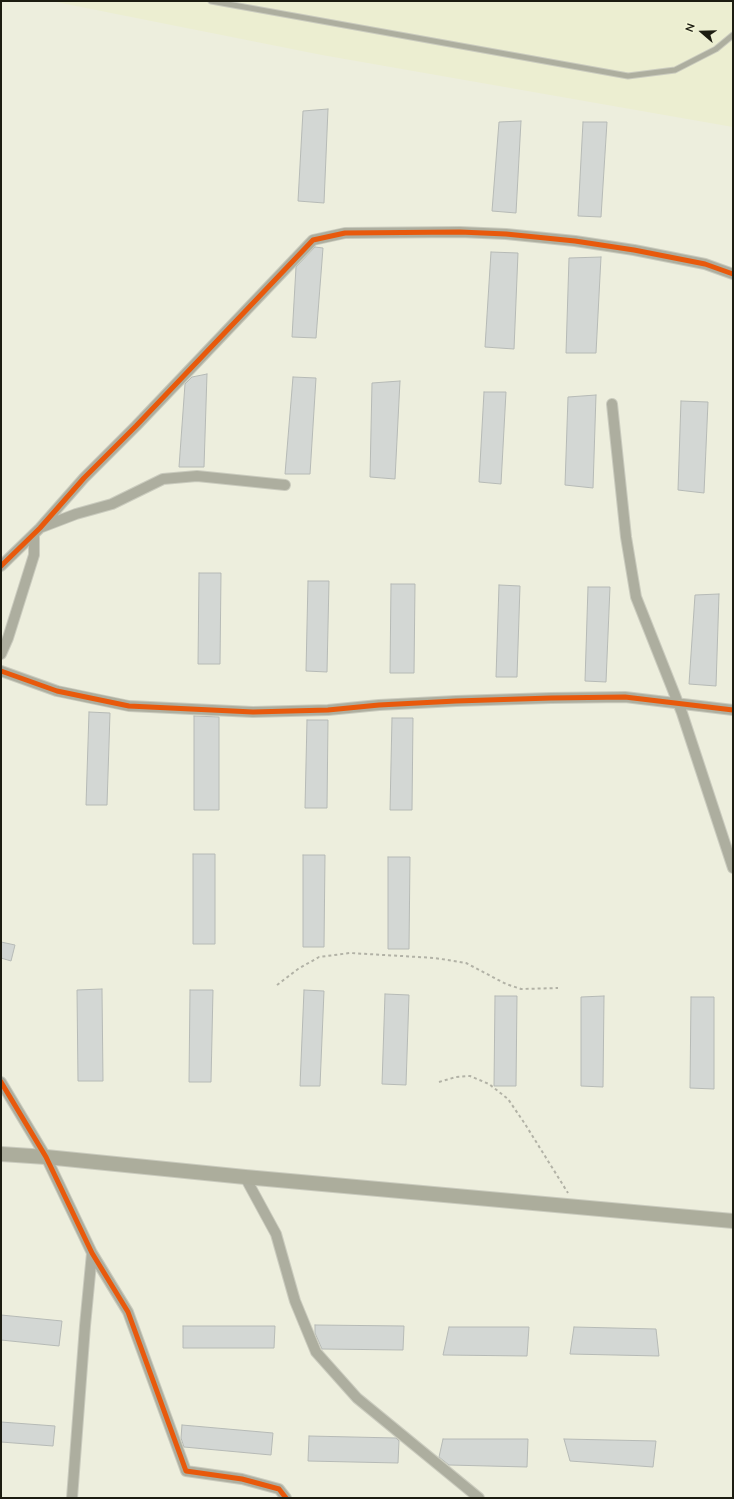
<!DOCTYPE html>
<style>
body{margin:0}
#map{position:relative;width:734px;height:1499px;overflow:hidden;background:#edeedd;font-family:"Nunito Sans",sans-serif}
canvas{display:block}
.frame{position:absolute;inset:0;border:2px solid #1c1c11;pointer-events:none}
.north{position:absolute;left:682px;top:12px;width:40px;height:40px;-webkit-text-stroke:3px #f3f5d6;paint-order:stroke;rotate:290deg;font-size:11px;font-weight:700;line-height:16px;text-align:center;color:#1c1c11}
.north::after{content:'';display:block;margin:auto;width:14px;height:18px;background:#1c1c11;clip-path:polygon(50% 0,100% 100%,50% 72%,0 100%)}
</style>
<div id="map">
<canvas width="734" height="1499"></canvas>
<div class="frame"></div>
<div class="north">N</div>
</div>
<script>
const c = document.querySelector('canvas').getContext('2d');
c.lineJoin = 'round';
function fill(path, color) {
  c.fillStyle = color;
  c.fill(path, 'evenodd');
}
function toPath(rows) {
  const path = new Path2D();
  for (const r of rows) {
    path.moveTo(r[0], r[1]);
    for (let i = 2; i < r.length; i += 2) path.lineTo(r[i], r[i + 1]);
  }
  return path;
}
function strokePath(path, color, width, dash) {
  c.strokeStyle = color;
  c.lineWidth = width;
  c.lineCap = dash ? 'butt' : 'round';
  c.setLineDash(dash || []);
  c.stroke(path);
}
fill(toPath([
 [51,1,733,1,733,127,322,55]
]), '#eceed1');
const building = toPath([
 [328,109,324,203,298,201,303,111,328,109],
 [521,121,516,213,492,211,499,122,521,121],
 [583,122,607,122,601,217,578,216,583,122],
 [315,247,323,248,316,338,292,337,296,267,315,247],
 [491,252,518,253,514,349,485,347,491,252],
 [601,257,596,353,566,353,569,258,601,257],
 [207,374,204,467,179,467,185,384,192,377,207,374],
 [293,377,316,378,310,474,285,474,293,377],
 [400,381,395,479,370,477,372,383,400,381],
 [484,392,506,392,501,484,479,482,484,392],
 [596,395,593,488,565,485,568,397,596,395],
 [681,401,708,402,704,493,678,490,681,401],
 [199,573,221,573,220,664,198,664,199,573],
 [308,581,329,581,327,672,306,671,308,581],
 [391,584,415,584,414,673,390,673,391,584],
 [499,585,520,586,517,677,496,677,499,585],
 [588,587,610,587,606,682,585,681,588,587],
 [719,594,716,686,689,684,695,595,719,594],
 [89,712,110,713,107,805,86,805,89,712],
 [194,716,219,717,219,810,194,810,194,716],
 [392,718,413,718,412,810,390,810,392,718],
 [307,720,328,720,327,808,305,808,307,720],
 [193,854,215,854,215,944,193,944,193,854],
 [303,855,325,855,324,947,303,947,303,855],
 [388,857,410,857,409,949,388,949,388,857],
 [1,942,15,945,11,961,1,958,1,942],
 [102,989,103,1081,78,1081,77,990,102,989],
 [190,990,213,990,211,1082,189,1082,190,990],
 [304,990,324,991,320,1086,300,1086,304,990],
 [385,994,409,995,406,1085,382,1084,385,994],
 [495,996,517,996,516,1086,494,1086,495,996],
 [604,996,603,1087,581,1086,581,997,604,996],
 [691,997,714,997,714,1089,690,1088,691,997],
 [1,1315,62,1321,59,1346,1,1340,1,1315],
 [315,1325,404,1326,403,1350,322,1349,315,1333,315,1325],
 [183,1326,275,1326,274,1348,183,1348,183,1326],
 [449,1327,529,1327,527,1356,443,1355,449,1327],
 [574,1327,656,1329,659,1356,570,1354,574,1327],
 [1,1422,55,1426,53,1446,1,1442,1,1422],
 [182,1425,273,1433,271,1455,184,1447,181,1438,182,1425],
 [309,1436,396,1438,399,1441,398,1463,308,1461,309,1436],
 [443,1439,528,1439,527,1467,449,1465,439,1457,443,1439],
 [564,1439,656,1441,653,1467,570,1461,564,1439]
]);
fill(building, '#d3d7d4');
strokePath(building, '#b6bab6', 1);
const lane = toPath([
 [211,1,628,76,675,70,716,49,733,35]
]);
const street = toPath([
 [612,404,626,537,636,597,682,713,733,868],
 [42,527,76,514,112,504,163,479,197,476,285,485],
 [1,566,40,528,84,478,136,426,313,240,345,233,460,232,506,234,575,241,634,250,705,264,733,274],
 [1,654,8,638,34,555,34,534],
 [1,671,57,691,129,706,253,712,328,710,379,705,456,701,551,698,625,697,733,710],
 [1,1082,46,1157,92,1253,128,1312,186,1471,242,1479,279,1489,286,1498],
 [245,1177,276,1234,295,1301,316,1352,357,1398,479,1498],
 [72,1498,85,1326,92,1253]
]);
const secondary = toPath([
 [1,1154,46,1157,245,1177,733,1221]
]);
strokePath(lane, '#cacbbe', 7);
strokePath(street, '#cacbbe', 12);
strokePath(secondary, '#cacbbe', 16);
strokePath(toPath([
 [277,985,298,969,319,957,350,953,435,958,466,963,506,984,521,989,558,988],
 [439,1082,456,1077,470,1076,489,1084,508,1099,525,1124,568,1193]
]), '#b2b2a6', 2, [3, 3]);
strokePath(lane, '#adae9f', 5);
strokePath(street, '#adae9f', 10);
strokePath(secondary, '#acad9c', 14);
strokePath(toPath([
 [1,566,40,528,84,478,136,426,313,240,345,233,460,232,506,234,575,241,634,250,705,264,733,274],
 [1,671,57,691,129,706,253,712,328,710,379,705,456,701,551,698,625,697,733,710],
 [1,1082,46,1157,92,1253,128,1312,186,1471,242,1479,279,1489,286,1498]
]), '#e8590c', 5);
</script>
